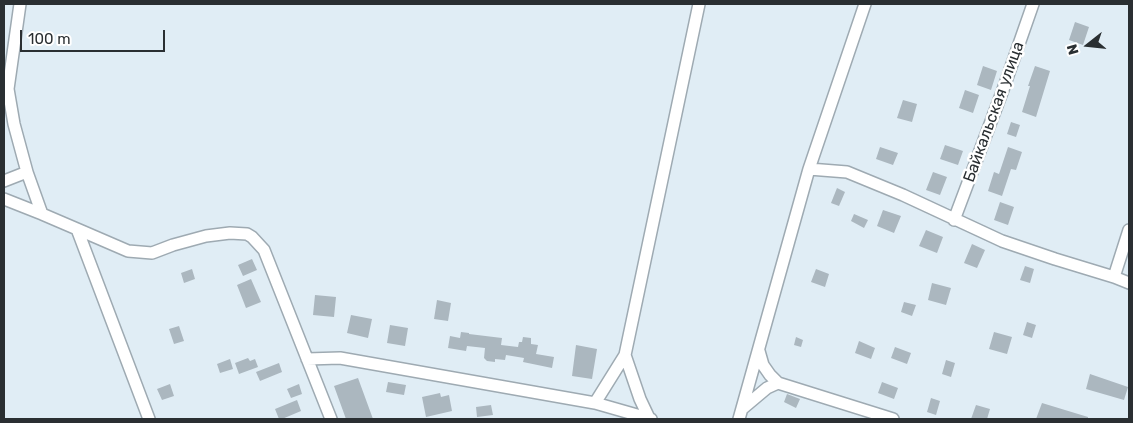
<!DOCTYPE html>
<meta charset="utf-8">
<style>
body{margin:0}
#map{position:relative;width:1133px;height:423px;overflow:hidden;background:#e0edf5;font-family:Rubik,sans-serif}
canvas{display:block}
.frame{position:absolute;inset:0;border:5px solid #2a2f32;pointer-events:none}
.north{position:absolute;left:1063px;top:20px;width:50px;height:50px;-webkit-text-stroke:4px #fff;paint-order:stroke;rotate:254deg;font-size:14px;font-weight:700;line-height:20px;text-align:center;color:#2a2f32}
.north::after{content:'';display:block;margin:auto;width:18px;height:22px;background:#2a2f32;clip-path:polygon(50% 0,100% 100%,50% 72%,0 100%)}
.scale{position:absolute;left:20px;top:30px;width:145px;height:22px;box-sizing:border-box;border:2px solid #2a2f32;border-top:0;padding-left:6px;font-size:15px;line-height:18px;white-space:nowrap;color:#2a2f32;-webkit-text-stroke:4px #fff;paint-order:stroke}
</style>
<div id="map">
<canvas width="1133" height="423"></canvas>
<div class="frame"></div>
<div class="north">N</div>
<div class="scale">100 m</div>
</div>
<script>
const c = document.querySelector('canvas').getContext('2d');
c.lineJoin = 'round';
function fill(path, color) {
  c.fillStyle = color;
  c.fill(path, 'evenodd');
}
function toPath(rows) {
  const path = new Path2D();
  for (const r of rows) {
    path.moveTo(r[0], r[1]);
    for (let i = 2; i < r.length; i += 2) path.lineTo(r[i], r[i + 1]);
  }
  return path;
}
function strokePath(path, color, width, dash) {
  c.strokeStyle = color;
  c.lineWidth = width;
  c.lineCap = dash ? 'butt' : 'round';
  c.setLineDash(dash || []);
  c.stroke(path);
}
function write(font, color, halo, rows, align = 'center') {
  c.font = font + ' Rubik,sans-serif';
  c.lineWidth = 5;
  c.setLineDash([]);
  c.textBaseline = 'middle';
  c.strokeStyle = halo;
  c.fillStyle = color;
  for (const [text, x, y, turn = 0] of rows) {
    c.save();
    c.translate(x, y);
    c.rotate((+turn || 0) * Math.PI / 180);
    c.textAlign = isNaN(turn) ? turn : align;
    if (halo) c.strokeText(text, 0, 0);
    c.fillText(text, 0, 0);
    c.restore();
  }
}
fill(toPath([
 [1075,22,1089,27,1083,45,1069,40],
 [983,66,997,71,991,90,977,85],
 [1035,66,1050,71,1036,117,1022,112,1030,86,1028,86],
 [965,90,979,95,973,113,959,108],
 [903,100,917,104,912,122,897,118],
 [1011,122,1020,125,1016,137,1007,134],
 [945,145,963,151,958,165,940,159],
 [880,147,898,153,893,165,876,159],
 [1008,147,1022,152,1016,170,1011,169,1002,196,988,191,994,172,999,174],
 [933,172,947,177,940,195,926,190],
 [837,188,845,192,839,206,831,203],
 [1000,202,1014,207,1008,225,994,220],
 [883,210,901,216,894,233,877,226],
 [854,214,868,220,864,228,851,221],
 [926,230,943,237,937,253,919,246],
 [972,244,985,250,977,268,964,263],
 [252,259,257,270,243,276,238,265],
 [1025,266,1034,269,1030,283,1020,280],
 [192,269,195,279,184,283,181,273],
 [816,269,829,274,825,287,811,282],
 [251,279,261,302,246,308,237,285],
 [932,283,951,288,946,305,928,300],
 [315,295,336,297,334,317,313,315],
 [437,300,451,303,448,321,434,319],
 [904,302,916,305,912,316,901,312],
 [351,315,372,319,368,338,347,333],
 [1027,322,1036,325,1032,338,1023,335],
 [390,325,408,328,405,346,387,343],
 [179,326,184,341,174,344,169,329],
 [461,332,469,333,469,334,502,338,501,345,518,347,519,342,522,342,523,337,531,338,531,344,538,345,536,354,554,357,552,368,523,362,524,358,506,355,505,360,495,359,495,362,487,361,484,358,485,348,467,346,466,351,448,348,450,336,460,338],
 [994,332,1012,337,1007,354,989,349],
 [796,337,803,340,801,347,794,345],
 [859,341,875,348,871,359,855,353],
 [576,345,597,349,592,379,572,376],
 [895,347,911,353,907,364,891,358],
 [248,358,250,361,255,359,258,367,239,374,235,363],
 [230,359,233,369,220,373,217,364],
 [946,360,955,363,951,377,942,374],
 [279,363,282,372,260,381,256,372],
 [1090,374,1128,387,1124,400,1086,389],
 [358,378,373,419,346,419,334,386],
 [388,382,406,385,404,395,386,392],
 [882,382,898,388,894,399,878,393],
 [170,384,174,396,162,400,157,389],
 [299,384,302,394,291,398,287,389],
 [440,393,441,397,449,395,452,411,426,417,422,397],
 [787,394,800,399,796,408,784,402],
 [931,398,940,401,936,415,927,412],
 [297,400,301,411,282,419,279,419,275,409],
 [1042,403,1088,417,1088,419,1036,419],
 [491,405,493,415,477,417,476,407],
 [976,405,990,409,987,419,971,419]
]), '#abb7bf');
const minor = toPath([
 [20,4,8,89,14,124,27,172],
 [809,169,847,172,903,195,1002,241,1055,259,1114,277,1129,283],
 [4,181,27,172,42,214,77,229,149,419],
 [4,199,42,214],
 [954,220,1004,87,1033,4],
 [77,229,128,251,152,253,173,245,206,236,230,233,247,234,252,237,264,250,331,419],
 [1114,277,1129,230],
 [759,351,763,365,770,375,778,383,893,419],
 [625,355,640,399,649,418],
 [307,359,340,358,595,403,651,419],
 [595,403,625,355,699,4],
 [742,409,767,388,778,383],
 [739,419,809,169,865,4]
]);
strokePath(minor, '#9eaab2', 14);
strokePath(minor, '#fff', 11);
write('16px', '#2a2f32', '#fff', [
 ["Байкальская улица",994,112,-70]
]);
</script>
